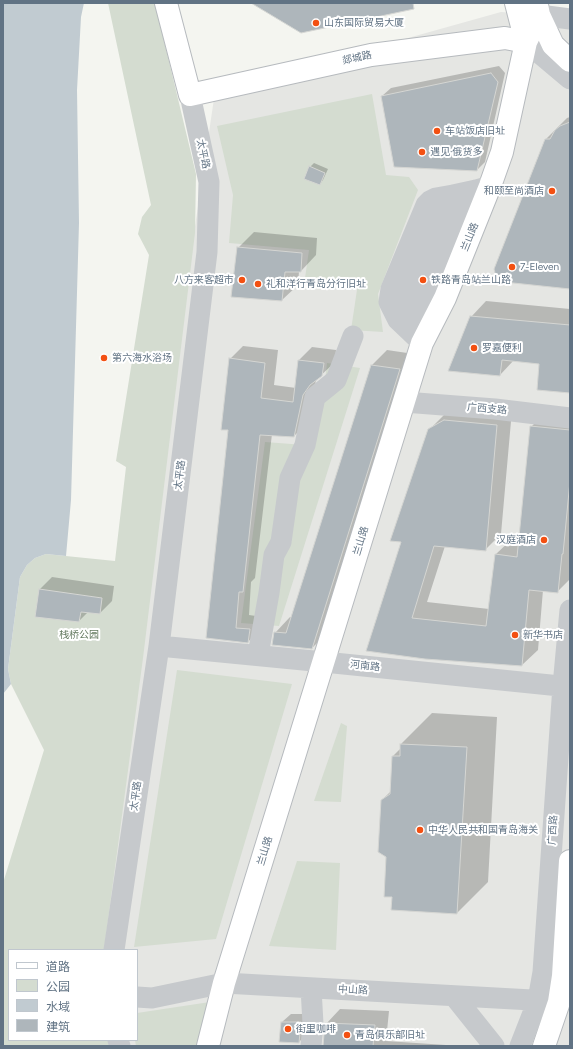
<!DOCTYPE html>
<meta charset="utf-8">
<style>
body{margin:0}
#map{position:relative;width:573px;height:1049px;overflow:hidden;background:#f4f5f0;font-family:Figtree,"Noto Sans SC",sans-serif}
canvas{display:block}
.frame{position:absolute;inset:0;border:4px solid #617384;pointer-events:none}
.legend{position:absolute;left:8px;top:949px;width:130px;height:92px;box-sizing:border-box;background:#fff;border:1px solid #c0c7ce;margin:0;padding:5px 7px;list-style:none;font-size:12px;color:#617384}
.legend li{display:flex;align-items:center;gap:8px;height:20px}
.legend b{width:20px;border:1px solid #c0c7ce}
</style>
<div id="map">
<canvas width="573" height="1049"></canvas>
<div class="frame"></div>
<ul class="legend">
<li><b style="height:5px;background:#fff"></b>道路</li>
<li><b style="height:11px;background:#d4dcd0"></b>公园</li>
<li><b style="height:11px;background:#c1cbd1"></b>水域</li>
<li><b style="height:11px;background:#aeb6bb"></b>建筑</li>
</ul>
</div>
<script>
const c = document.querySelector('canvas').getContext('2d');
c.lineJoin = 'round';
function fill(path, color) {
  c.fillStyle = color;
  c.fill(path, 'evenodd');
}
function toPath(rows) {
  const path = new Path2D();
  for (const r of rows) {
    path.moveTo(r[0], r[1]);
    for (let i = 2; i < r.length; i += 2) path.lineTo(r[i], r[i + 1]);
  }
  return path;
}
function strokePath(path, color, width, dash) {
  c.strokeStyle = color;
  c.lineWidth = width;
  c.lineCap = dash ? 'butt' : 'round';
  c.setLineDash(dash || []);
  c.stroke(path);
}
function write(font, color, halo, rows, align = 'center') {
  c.font = font + ' Figtree,"Noto Sans SC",sans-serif';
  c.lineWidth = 4;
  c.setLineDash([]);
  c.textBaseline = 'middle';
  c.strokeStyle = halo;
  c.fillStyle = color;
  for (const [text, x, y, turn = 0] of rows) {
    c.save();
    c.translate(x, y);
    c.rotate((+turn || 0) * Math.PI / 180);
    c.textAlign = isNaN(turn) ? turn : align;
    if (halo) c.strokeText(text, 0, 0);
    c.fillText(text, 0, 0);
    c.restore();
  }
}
fill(toPath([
 [501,12,570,17,570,1046,58,1046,59,1040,137,1040,137,950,76,950,128,676,215,92]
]), '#e5e6e3');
fill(toPath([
 [108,3,155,3,196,174,195,233,143,658,104,950,9,950,9,1040,110,1040,111,1046,3,1046,3,883,44,750,11,684,8,669,20,577,27,565,35,558,46,554,115,561,126,467,116,461,149,255,138,234,142,217,151,205],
 [372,94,386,175,409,177,418,190,378,294,383,332,351,330,358,283,305,278,309,250,229,243,233,195,217,126],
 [327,363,360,368,279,626,241,623,265,442,305,445,324,390],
 [177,670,292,684,216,939,134,947],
 [341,723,347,726,341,802,314,801],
 [297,861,340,863,336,950,269,946],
 [210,1002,197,1046,136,1046,135,1040,137,1040,137,1013]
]), '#d4dcd0');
fill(toPath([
 [3,3,84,3,81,17,77,90,79,223,71,500,66,556,46,554,35,558,27,565,20,577,8,669,11,684,3,694]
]), '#c1cbd1');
fill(toPath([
 [499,66,505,73,485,162,477,170,382,96,391,88],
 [570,117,570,288,546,139,567,118],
 [314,163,328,169,323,180,320,184,310,167],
 [254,232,317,238,316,255,301,271,299,271,298,285,282,300,238,248],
 [486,301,570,309,570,392,540,363,514,360,500,375,471,317],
 [243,346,278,350,274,385,296,388,299,360,312,347,336,350,335,362,316,380,307,423,294,436,272,434,255,578,251,582,249,615,263,617,261,628,248,642,207,638,229,430,230,359],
 [387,350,414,354,327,633,312,648,275,633,290,617,292,618,372,365],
 [512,410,501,534,485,550,445,546,427,602,489,609,496,554,512,539,520,540,531,427,547,411,570,413,570,579,557,592,543,590,538,650,522,665,368,650,402,542,429,430,445,414],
 [52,577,114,586,112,601,100,613,88,612,79,621,40,589],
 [432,713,497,717,488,882,457,913,393,896,387,857,382,800,391,791,393,756,401,748,401,744],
 [340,1009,389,1011,386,1041,461,1046,324,1046,326,1024],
 [291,1014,309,1014,307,1034,299,1042,282,1022]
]), '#0003');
const building = toPath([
 [251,3,413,3,414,9,301,33,251,3],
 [491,73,498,82,477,171,394,167,381,96,491,73],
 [570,122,570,289,504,282,500,281,497,277,495,273,494,269,545,139,550,139,555,130,560,126,570,122],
 [309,166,325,173,320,185,304,179,309,166],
 [237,247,302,253,301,272,285,272,282,301,231,297,237,247],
 [470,316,570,325,570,393,537,390,539,364,502,360,500,376,448,371,470,316],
 [229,358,265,363,261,398,293,402,298,360,324,363,322,376,310,385,303,395,294,437,260,435,243,592,239,592,236,628,250,629,248,643,206,638,228,430,221,430,229,358],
 [371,365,400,369,312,649,272,645,274,632,286,633,371,365],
 [444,420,497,425,486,551,434,546,412,618,486,626,495,554,517,557,530,426,570,430,570,481,563,554,562,554,558,593,529,590,522,666,425,659,366,651,401,542,390,541,428,429,444,420],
 [39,589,102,598,100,614,81,612,79,622,35,617,39,589],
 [400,744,467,747,457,914,391,910,392,897,384,897,386,857,378,852,381,800,390,794,392,756,400,756,400,744],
 [281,1022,301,1022,299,1043,279,1042,281,1022],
 [325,1023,375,1025,373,1046,323,1046,325,1023]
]);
fill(building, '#aeb6bb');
strokePath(building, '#d5d6d3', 1);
const major = toPath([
 [166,3,190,95,371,55,505,38,526,42],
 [516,3,526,42],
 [537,5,539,15,553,45,570,61],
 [208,1046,224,983,422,343,445,298,490,186,502,152,526,42,539,15],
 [544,1046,559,1002,563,976,570,861]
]);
strokePath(major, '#b6babe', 24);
strokePath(toPath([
 [539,15,570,19],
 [526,42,570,79],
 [423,333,425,306,432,283,459,222,476,190],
 [419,340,398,320,389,302,391,289,426,205,430,201,436,198,453,195],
 [422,343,413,316,409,299,411,281,413,277,442,211,453,195,476,190,490,186],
 [404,402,495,409,570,418],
 [159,646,324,662,570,687],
 [258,655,269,593,274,555,281,542,290,478,305,445,315,397,336,380,353,336],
 [114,950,159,646,207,252,209,182,190,95],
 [311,988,313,1024,311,1046],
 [454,996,494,1046],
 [137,997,152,998,224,983,550,1001],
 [118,1040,120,1046],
 [520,1046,538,1000,543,972,563,686,570,610]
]), '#c6c9cc', 21);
strokePath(major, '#fff', 22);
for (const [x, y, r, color] of [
 [316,23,4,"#f35012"],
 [437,131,4,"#f35012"],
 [422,152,4,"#f35012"],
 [552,191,4,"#f35012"],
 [512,267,4,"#f35012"],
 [242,280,4,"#f35012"],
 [423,280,4,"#f35012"],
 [258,284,4,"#f35012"],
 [474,348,4,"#f35012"],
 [104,358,4,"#f35012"],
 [544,540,4,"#f35012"],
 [515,635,4,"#f35012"],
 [420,830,4,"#f35012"],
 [288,1029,4,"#f35012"],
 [347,1035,4,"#f35012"]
]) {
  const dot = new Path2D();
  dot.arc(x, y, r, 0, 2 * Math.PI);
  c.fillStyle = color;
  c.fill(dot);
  strokePath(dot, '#fff', 1.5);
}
write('10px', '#617384', '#fff', [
 ["山东国际贸易大厦",324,23],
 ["车站饭店旧址",445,131],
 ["遇见·俄货多",430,152],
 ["和颐至尚酒店",544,191,"right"],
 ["7-Eleven",520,267],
 ["八方来客超市",234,280,"right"],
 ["铁路青岛站兰山路",431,280],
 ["礼和洋行青岛分行旧址",266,284],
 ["罗嘉便利",482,348],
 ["第六海水浴场",112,358],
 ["汉庭酒店",536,540,"right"],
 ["新华书店",523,635],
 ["中华人民共和国青岛海关",428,830],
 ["街里咖啡",296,1029],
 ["青岛俱乐部旧址",355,1035]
], 'left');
write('10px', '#617384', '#fff', [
 ["郯城路",357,58,-12],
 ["太平路",203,154,78],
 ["兰山路",470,237,-68],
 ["广西支路",487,409,5],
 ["太平路",180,475,-83],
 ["兰山路",361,541,-73],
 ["河南路",365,666,6],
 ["太平路",136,796,-82],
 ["广西路",553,830,-86],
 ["兰山路",265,851,-73],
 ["中山路",353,990,3]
]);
write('10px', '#647a60', '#fff', [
 ["栈桥公园",79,635]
]);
</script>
